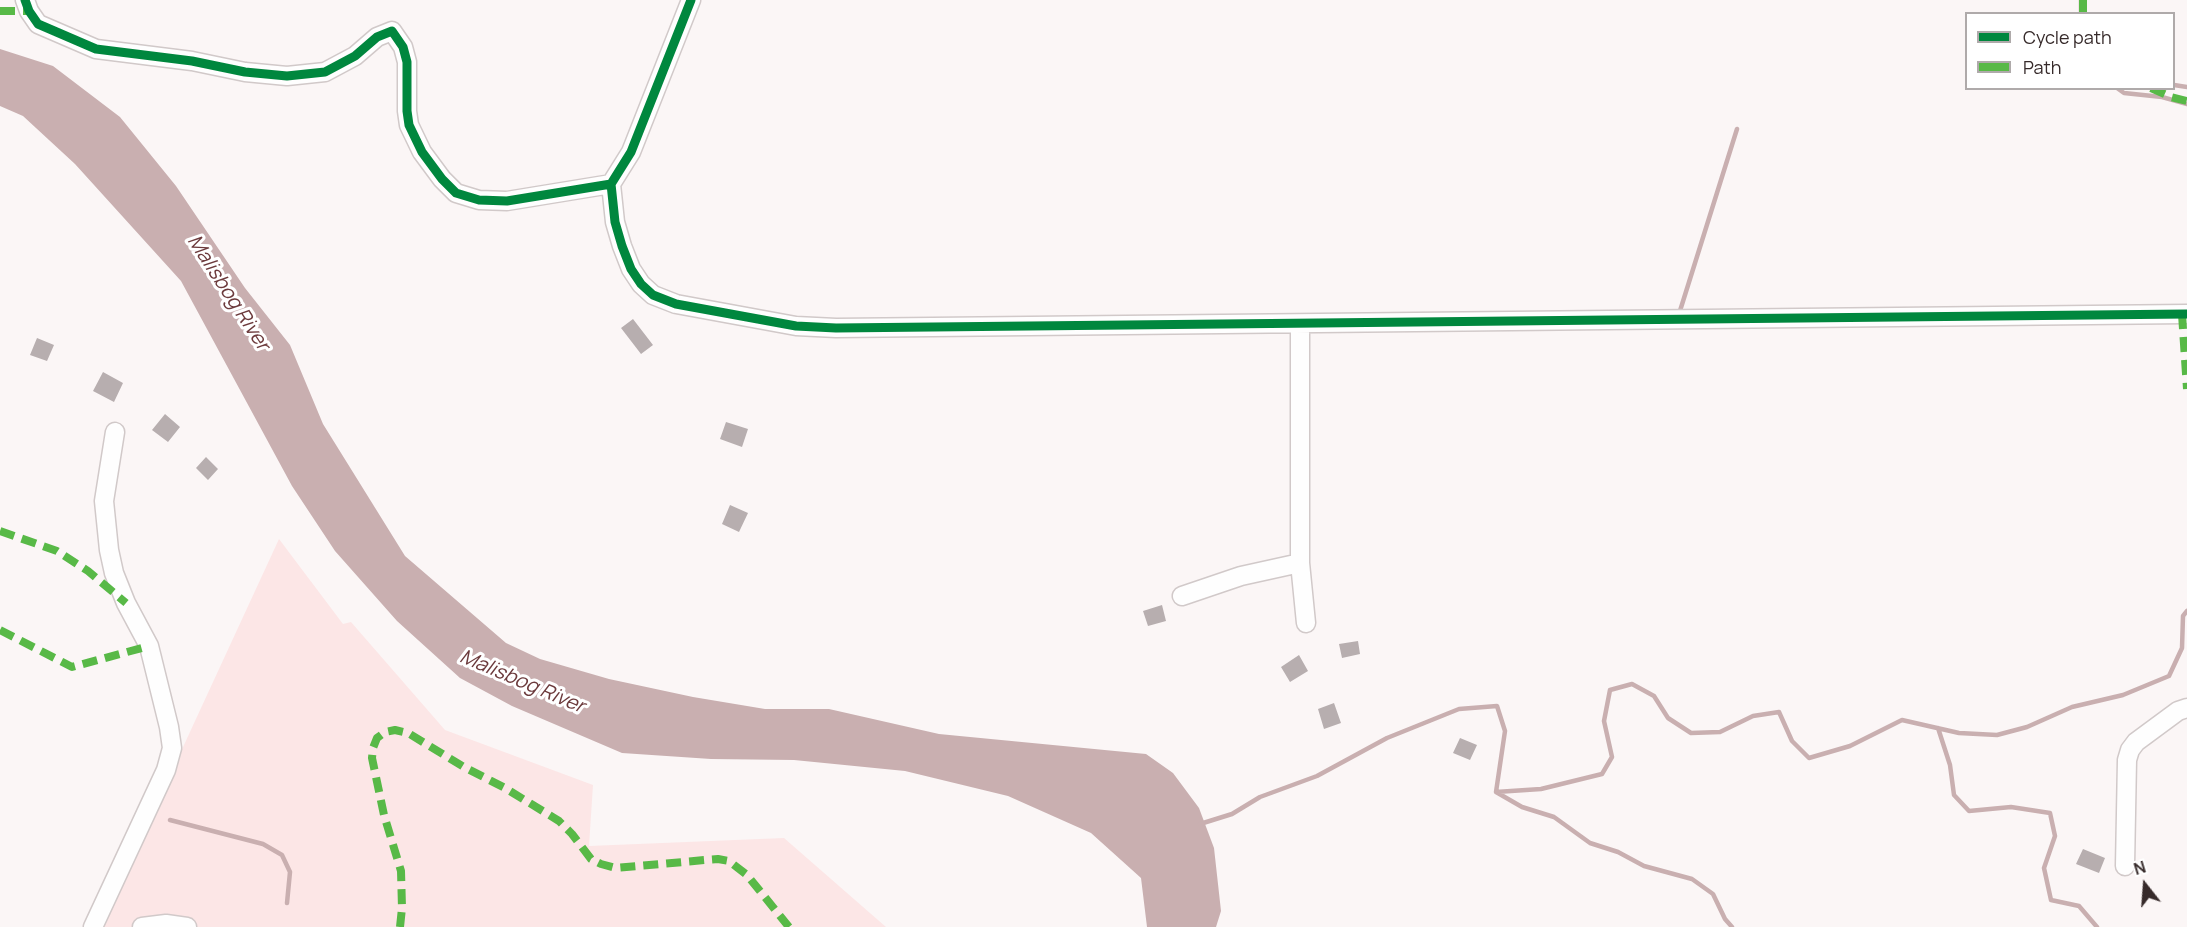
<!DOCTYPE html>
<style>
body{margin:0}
#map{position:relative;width:2187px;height:927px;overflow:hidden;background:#fbf6f6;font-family:Manrope,sans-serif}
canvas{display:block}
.legend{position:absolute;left:1965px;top:12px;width:210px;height:78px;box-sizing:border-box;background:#fff;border:2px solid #afaaaa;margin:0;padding:8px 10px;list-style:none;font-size:18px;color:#362a2a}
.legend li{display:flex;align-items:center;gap:12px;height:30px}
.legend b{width:30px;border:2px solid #afaaaa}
.north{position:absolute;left:2115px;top:855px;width:60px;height:60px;-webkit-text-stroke:4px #fff;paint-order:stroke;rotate:343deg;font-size:16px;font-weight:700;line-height:24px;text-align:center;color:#362a2a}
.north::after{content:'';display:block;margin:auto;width:21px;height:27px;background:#362a2a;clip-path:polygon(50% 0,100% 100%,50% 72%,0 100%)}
</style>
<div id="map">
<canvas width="2187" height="927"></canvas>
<ul class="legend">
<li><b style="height:8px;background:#00873e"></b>Cycle path</li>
<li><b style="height:8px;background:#58b947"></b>Path</li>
</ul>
<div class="north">N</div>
</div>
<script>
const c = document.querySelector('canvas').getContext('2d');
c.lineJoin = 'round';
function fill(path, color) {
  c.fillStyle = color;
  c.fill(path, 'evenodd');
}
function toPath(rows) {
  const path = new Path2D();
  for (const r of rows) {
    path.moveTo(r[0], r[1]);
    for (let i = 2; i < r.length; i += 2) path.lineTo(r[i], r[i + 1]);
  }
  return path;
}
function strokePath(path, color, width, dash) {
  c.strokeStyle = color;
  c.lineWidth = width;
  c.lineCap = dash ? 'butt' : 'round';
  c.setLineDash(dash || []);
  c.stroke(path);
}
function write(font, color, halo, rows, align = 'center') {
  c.font = font + ' Manrope,sans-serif';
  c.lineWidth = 6;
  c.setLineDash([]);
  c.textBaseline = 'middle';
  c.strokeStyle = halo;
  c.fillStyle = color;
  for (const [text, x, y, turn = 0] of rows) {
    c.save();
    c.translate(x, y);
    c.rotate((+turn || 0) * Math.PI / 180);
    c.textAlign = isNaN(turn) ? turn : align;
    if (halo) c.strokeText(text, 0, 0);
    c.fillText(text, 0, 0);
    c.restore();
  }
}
fill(toPath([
 [279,539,343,624,351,622,445,730,593,785,589,846,784,838,886,927,100,927]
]), '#fce6e6');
fill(toPath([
 [0,49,53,66,120,117,176,186,245,288,290,345,323,424,405,556,506,643,540,659,609,679,693,697,765,709,829,709,939,734,1146,754,1173,773,1199,808,1214,848,1221,911,1216,927,1147,927,1141,878,1091,833,1008,796,905,771,794,760,711,759,622,753,512,706,460,678,397,621,335,551,292,486,181,281,75,164,23,116,0,106]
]), '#c9afb0');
strokePath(toPath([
 [2081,14,2081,0],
 [2174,85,2187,87],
 [2117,88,2124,93,2162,97,2187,104],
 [1679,314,1737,129],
 [1938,728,1950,765,1954,795,1969,811,2011,807,2050,813,2055,836,2044,868,2051,900,2079,906,2097,927],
 [1496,792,1541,789,1602,774,1612,757,1604,721,1610,690,1632,684,1654,696,1668,718,1691,733,1720,732,1753,716,1779,712,1792,741,1809,758,1850,746,1902,720,1959,733,1997,735,2027,727,2072,707,2123,695,2169,676,2182,648,2183,616,2187,611],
 [170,820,263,844,282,855,290,872,287,903],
 [1200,824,1232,814,1260,797,1317,776,1387,738,1459,709,1497,706,1505,731,1496,792,1522,807,1554,817,1590,843,1618,852,1644,866,1692,879,1713,894,1725,919,1732,927]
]), '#c9afb0', 4.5);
fill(toPath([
 [633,319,653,345,641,354,621,328],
 [37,338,54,345,47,361,30,355],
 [103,372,123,383,114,402,93,391],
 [165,414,180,427,168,442,152,430],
 [726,422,748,429,742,447,720,439],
 [206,457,218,469,208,480,196,468],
 [730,505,748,513,739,532,722,524],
 [1162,605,1166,621,1148,626,1143,611],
 [1358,641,1360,654,1342,658,1339,644],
 [1299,655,1308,671,1290,682,1281,667],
 [1334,703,1341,723,1324,729,1318,709],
 [1460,738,1477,745,1470,760,1453,753],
 [2083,849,2105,858,2099,873,2076,864]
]), '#b7aeaf');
const minor = toPath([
 [25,0,29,11,38,24,96,49,192,61,245,72,287,76,325,72,355,56,377,37,392,31,403,47,407,62,407,111,409,125,422,152,442,179,456,193,479,200,507,201,611,184],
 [691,0,631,152,611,184,615,222,622,246,631,269,641,284,653,295,676,304,796,326,836,328,2187,314],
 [1300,324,1300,563,1306,623],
 [1182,596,1241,576,1300,563],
 [2125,866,2127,760,2130,750,2136,742,2178,711,2187,708],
 [93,927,166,770,172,748,169,727,149,646,126,603,114,573,109,550,104,501,115,432],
 [142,927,166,924,187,927]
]);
strokePath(minor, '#d1c9c9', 21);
strokePath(minor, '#fefefe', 18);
strokePath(toPath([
 [0,11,29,11],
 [2083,14,2083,0],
 [2151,88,2171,97,2187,101],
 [2182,314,2187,389],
 [0,531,57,551,88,571,126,603],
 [0,630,72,667,149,646],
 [400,927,402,908,401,871,384,815,372,758,373,748,377,738,385,732,395,730,408,733,464,767,505,788,559,821,572,834,591,859,601,864,616,868,705,860,718,859,729,861,747,875,789,927]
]), '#58b947', 8, [15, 8]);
strokePath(toPath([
 [25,0,29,11,38,24,96,49,192,61,245,72,287,76,325,72,355,56,377,37,392,31,403,47,407,62,407,111,409,125,422,152,442,179,456,193,479,200,507,201,611,184],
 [691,0,631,152,611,184,615,222,622,246,631,269,641,284,653,295,676,304,796,326,836,328,2187,314]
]), '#00873e', 9);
write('italic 20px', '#6c3a3c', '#fff', [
 ["Malisbog River",228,293,57],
 ["Malisbog River",522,682,23]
]);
</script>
